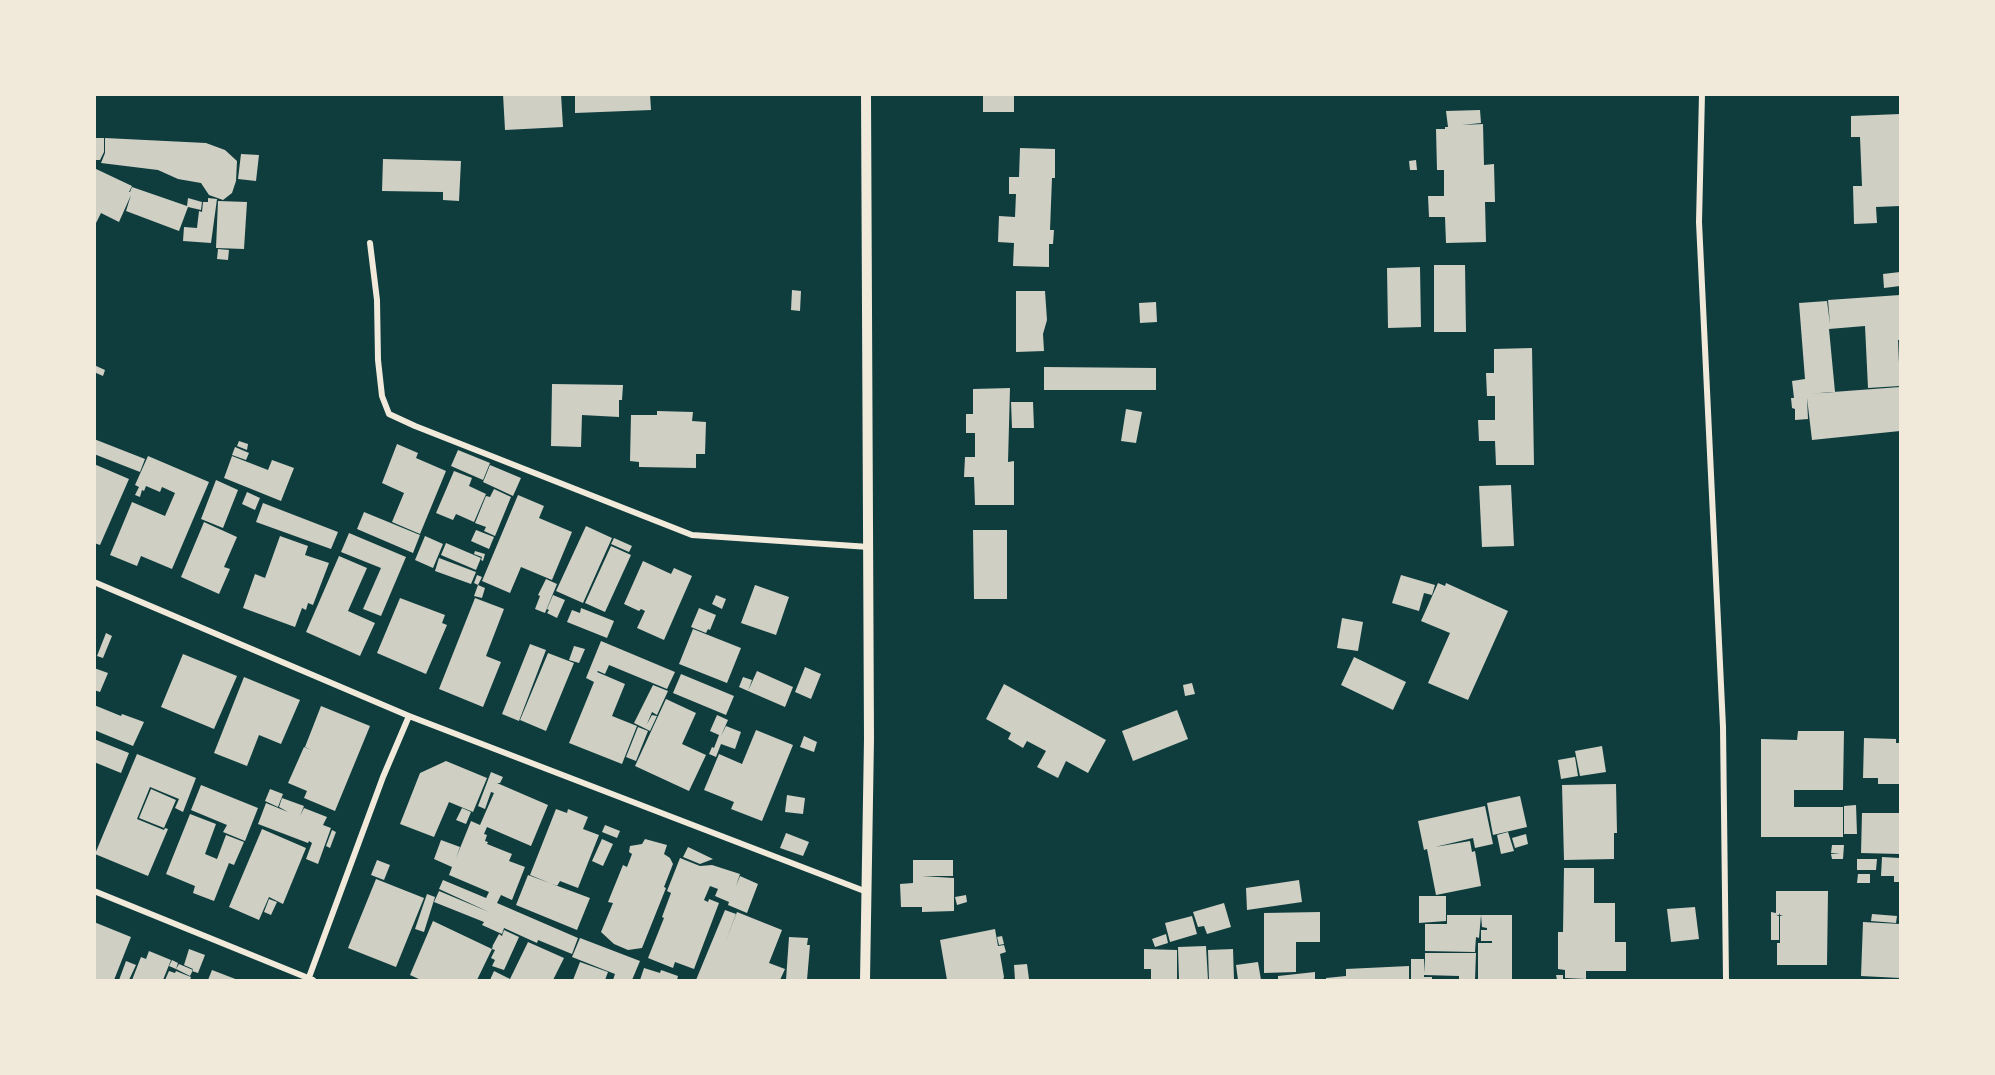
<!DOCTYPE html>
<style>
body{margin:0}
#map{position:relative;width:1995px;height:1075px;overflow:hidden;background:#0f3d3e;font-family:"Varela Round",sans-serif}
canvas{display:block}
.frame{position:absolute;inset:0;border:96px solid #f1e9da;pointer-events:none}
</style>
<div id="map">
<canvas width="1995" height="1075"></canvas>
<div class="frame"></div>
</div>
<script>
const c = document.querySelector('canvas').getContext('2d');
c.lineJoin = 'round';
function fill(path, color) {
  c.fillStyle = color;
  c.fill(path, 'evenodd');
}
function toPath(rows) {
  const path = new Path2D();
  for (const r of rows) {
    path.moveTo(r[0], r[1]);
    for (let i = 2; i < r.length; i += 2) path.lineTo(r[i], r[i + 1]);
  }
  return path;
}
function strokePath(path, color, width, dash) {
  c.strokeStyle = color;
  c.lineWidth = width;
  c.lineCap = dash ? 'butt' : 'round';
  c.setLineDash(dash || []);
  c.stroke(path);
}
fill(toPath([
 [503,94,561,94,563,127,505,130],
 [575,94,650,94,651,110,575,113],
 [983,94,1014,94,1014,112,983,112],
 [1480,110,1481,123,1462,125,1483,124,1484,165,1494,164,1495,202,1485,202,1486,242,1446,243,1445,217,1429,217,1428,196,1444,196,1444,170,1437,170,1436,129,1445,129,1445,127,1448,127,1446,111],
 [1900,114,1900,206,1876,207,1877,223,1854,224,1853,186,1862,186,1860,137,1851,137,1851,116],
 [94,138,104,138,104,152,100,160,94,160],
 [105,138,206,143,225,150,237,161,236,181,232,193,223,200,209,195,201,183,178,179,158,170,101,163,105,153],
 [1020,148,1055,149,1055,178,1052,178,1050,230,1054,230,1053,244,1049,244,1049,267,1013,266,1014,243,998,242,999,216,1015,217,1016,194,1009,194,1009,177,1019,177],
 [241,154,259,155,256,181,238,179],
 [383,159,461,161,459,201,443,200,443,192,382,191],
 [1416,160,1417,170,1410,170,1409,161],
 [94,168,132,186,129,192,130,192,132,187,187,206,188,198,202,202,201,210,188,207,179,231,126,211,131,195,119,222,101,213,94,227],
 [208,198,217,199,211,243,183,241,184,227,197,228,199,211,202,212,203,202,208,202],
 [218,201,247,202,244,249,216,248],
 [218,249,229,250,228,260,217,259],
 [1434,265,1465,265,1466,332,1434,332],
 [1420,267,1421,327,1388,328,1387,268],
 [1900,272,1900,286,1884,288,1883,274],
 [792,290,801,291,800,311,791,310],
 [1016,291,1045,291,1047,320,1043,334,1044,351,1016,352],
 [1900,295,1900,340,1898,340,1900,386,1868,388,1865,326,1829,329,1835,392,1806,394,1900,387,1900,431,1812,440,1807,398,1808,419,1795,420,1795,409,1792,408,1791,398,1794,398,1792,381,1805,379,1799,303,1827,301,1830,324,1828,300],
 [1156,302,1157,322,1140,323,1139,303],
 [1532,348,1534,465,1496,465,1495,441,1479,441,1478,420,1495,420,1495,396,1487,396,1486,373,1494,373,1494,349],
 [94,365,105,370,103,376,94,372],
 [1044,367,1156,368,1156,390,1044,390],
 [552,384,623,385,622,400,619,400,619,417,582,415,581,447,551,446],
 [1010,388,1008,462,1014,461,1014,505,975,505,974,477,964,477,965,457,975,457,975,433,966,433,966,414,973,414,973,389],
 [1011,402,1033,402,1034,428,1012,428],
 [1126,409,1142,412,1136,443,1121,441],
 [657,411,693,412,692,421,706,422,705,454,696,454,696,468,639,467,639,462,630,461,631,415,657,415],
 [94,439,145,459,140,472,94,454],
 [239,441,248,444,247,450,237,446],
 [397,444,418,453,416,458,446,471,420,534,392,522,404,493,382,483],
 [235,447,249,453,246,460,232,455],
 [458,450,490,463,483,480,451,466],
 [148,456,209,482,172,569,141,556,137,566,110,555,132,502,165,516,175,493,162,487,160,492,146,486,144,491,142,490,140,497,135,495,139,487,135,485],
 [232,456,268,470,272,460,294,468,281,501,224,478],
 [94,464,129,479,100,545,94,543],
 [490,465,521,478,513,496,483,482],
 [454,471,472,478,469,486,486,494,474,522,456,514,453,520,436,513],
 [216,480,238,490,223,528,201,519],
 [1511,485,1514,546,1482,547,1479,486],
 [494,489,511,497,495,536,484,531,486,527,475,523,486,496,490,497],
 [247,492,260,498,255,510,242,504],
 [518,495,544,506,539,518,572,532,552,580,521,567,510,593,482,581],
 [263,503,338,532,331,549,256,522],
 [364,512,420,535,413,553,357,529],
 [204,522,237,537,224,567,230,569,219,594,181,577],
 [586,526,612,538,583,603,556,591],
 [476,530,494,537,489,549,471,541],
 [973,530,1007,530,1007,599,974,599],
 [349,533,406,557,381,616,363,609,381,568,341,552],
 [280,536,308,546,305,555,329,563,313,605,308,603,306,610,302,608,295,627,243,608,255,574,265,578],
 [425,536,443,544,433,568,415,560],
 [614,538,632,546,629,552,611,544],
 [446,543,481,558,476,570,441,555],
 [611,546,631,555,605,612,585,603],
 [475,551,485,554,483,561,481,560,482,557,474,554],
 [339,556,367,568,348,611,375,623,360,656,306,632],
 [439,558,476,572,471,584,435,571],
 [643,561,671,574,674,568,692,576,664,640,637,628,645,611,641,609,639,611,624,604],
 [477,575,482,577,478,585,474,583],
 [1401,575,1435,585,1432,595,1424,593,1419,611,1392,603],
 [546,579,557,584,545,613,535,609,540,596,538,595],
 [1438,583,1445,586,1446,583,1508,611,1468,700,1428,683,1450,633,1421,621],
 [478,585,485,588,482,598,474,596],
 [755,585,789,597,776,635,741,623],
 [553,595,565,600,557,618,547,613,549,610,547,609],
 [716,595,726,599,722,609,712,604],
 [400,598,445,615,442,623,447,625,426,674,377,653],
 [475,598,504,609,486,656,501,662,483,707,439,689],
 [581,608,614,621,607,638,567,622,572,610,580,613],
 [699,608,716,615,710,630,708,629,706,633,691,627],
 [1342,618,1363,622,1358,651,1337,648],
 [693,629,741,648,727,683,679,664],
 [106,633,112,636,103,658,97,656],
 [601,641,675,672,667,689,609,665,605,674,598,671,597,672,625,684,612,716,637,726,622,764,569,743,594,682,586,678],
 [530,644,546,650,519,721,502,714],
 [574,646,585,649,579,663,569,660],
 [548,653,574,663,546,731,520,720],
 [183,654,237,676,214,729,161,707],
 [1354,657,1406,682,1393,710,1341,685],
 [805,667,821,674,811,699,795,692],
 [94,668,108,673,100,692,94,690],
 [757,671,793,687,785,707,748,691],
 [681,674,734,696,726,715,673,693],
 [244,677,300,700,281,744,259,735,247,766,214,753],
 [743,677,752,680,748,691,739,687],
 [1192,683,1195,694,1185,696,1183,685],
 [1004,684,1106,740,1088,773,1066,761,1058,778,1037,767,1046,751,1027,741,1023,748,1008,739,1011,733,986,719],
 [653,685,668,691,657,715,652,712,647,724,652,715,657,716,650,731,634,723],
 [666,699,696,713,682,744,706,755,689,791,635,766],
 [94,705,121,716,122,714,144,722,133,746,94,730],
 [321,706,370,726,335,811,304,798,307,791,288,783,304,747,311,750,305,747],
 [1177,710,1188,739,1133,761,1122,731],
 [717,715,728,720,721,736,726,726,741,732,735,749,721,744,716,757,709,754,712,747,714,748,719,735,710,731],
 [638,727,648,731,636,761,626,757],
 [756,730,793,745,762,821,731,809,734,802,704,790,719,754,742,764],
 [1798,731,1844,731,1843,790,1794,790,1794,807,1843,807,1843,837,1761,837,1761,739,1797,740],
 [804,736,817,742,814,752,800,747],
 [1864,738,1896,739,1896,743,1900,743,1900,784,1878,784,1878,778,1863,778],
 [94,739,129,753,121,773,94,762],
 [1602,746,1606,772,1580,776,1575,751],
 [137,754,196,778,183,812,175,808,179,799,150,787,137,819,164,830,165,828,168,829,148,876,95,854],
 [1575,757,1578,776,1561,779,1558,760],
 [446,761,487,778,473,812,449,802,434,837,400,824,420,773],
 [491,772,503,777,500,783,497,783,548,805,531,846,487,827,484,834,487,835,485,841,488,842,487,844,512,854,509,861,525,867,512,900,501,895,497,903,578,938,572,954,538,940,537,943,504,928,502,934,482,925,484,922,434,902,439,891,489,912,439,889,443,880,486,898,489,892,449,875,452,867,434,859,441,840,460,847,456,858,471,821,480,825,494,793,491,792,485,809,478,806],
 [1616,784,1617,833,1614,833,1614,859,1564,860,1562,785],
 [201,785,258,808,245,841,223,832,227,825,191,810],
 [151,789,176,800,164,828,139,818],
 [270,789,283,794,278,807,265,801],
 [787,795,805,798,803,814,785,812],
 [1520,796,1527,827,1493,835,1487,803],
 [282,798,304,806,300,816,304,808,327,817,323,825,331,828,318,864,306,859,312,843,309,841,308,843,258,824,266,803,288,812,279,807],
 [1856,805,1857,834,1844,834,1844,806],
 [1485,806,1493,844,1475,848,1473,838,1435,847,1470,841,1472,852,1475,851,1481,886,1436,895,1427,849,1424,850,1418,821],
 [462,808,471,812,466,824,456,820],
 [556,809,567,813,568,809,588,817,583,829,599,835,578,888,560,881,557,886,530,875],
 [1862,813,1900,813,1900,854,1861,853],
 [190,814,216,824,205,854,217,859,226,835,244,842,234,865,229,863,214,901,193,893,195,886,166,874],
 [605,825,620,831,617,838,602,832],
 [262,829,306,848,283,904,269,897,259,920,229,907],
 [332,830,336,832,330,848,326,846],
 [1508,832,1514,851,1501,854,1497,835],
 [786,833,809,842,803,856,780,848],
 [1526,834,1528,844,1515,848,1512,838],
 [602,839,613,844,603,866,592,861],
 [645,839,667,845,664,854,670,858,673,864,664,887,666,888,642,948,628,950,614,944,601,932,613,903,608,902,623,865,627,867,632,854,629,852,630,846,642,844],
 [1832,845,1844,845,1843,859,1832,859,1831,854,1840,854,1831,853],
 [688,847,713,859,700,864,683,857],
 [1882,857,1900,858,1900,882,1894,882,1894,876,1881,876],
 [680,858,700,866,712,865,740,874,736,886,740,876,758,884,747,913,728,905,729,902,715,896,718,889,710,886,704,900,708,902,709,899,719,903,694,969,675,962,673,968,648,958,664,918,662,917,671,893,667,891],
 [1857,859,1877,859,1876,870,1857,870],
 [377,860,390,865,384,880,371,875],
 [913,860,953,860,953,876,922,876,954,878,954,911,922,912,922,907,901,907,900,884,913,883],
 [1564,868,1594,868,1594,903,1615,903,1615,942,1626,942,1626,971,1586,971,1586,979,1565,978,1565,970,1558,969,1558,932,1563,932],
 [1858,874,1870,874,1870,883,1857,883],
 [528,875,590,898,577,930,516,905],
 [376,879,424,898,396,967,348,948],
 [1299,880,1302,902,1247,910,1246,888],
 [1776,891,1828,891,1827,965,1777,965,1777,943,1780,943,1780,916,1783,915,1780,915,1780,913,1779,915,1776,915,1779,916,1779,940,1771,940,1771,912,1776,913],
 [427,894,435,897,424,932,415,929],
 [966,895,967,902,957,905,955,897],
 [1419,896,1446,896,1446,921,1419,923],
 [269,899,277,902,271,915,264,912],
 [1224,903,1231,927,1207,934,1204,926,1198,927,1193,912],
 [1695,907,1699,939,1671,942,1667,909],
 [725,910,736,914,725,943,737,912,782,930,769,963,785,969,780,980,696,980],
 [1320,912,1320,942,1296,942,1296,972,1264,973,1264,913],
 [1872,914,1897,916,1896,923,1871,921],
 [1447,915,1481,915,1479,938,1476,937,1475,952,1425,951,1425,924,1447,924],
 [1481,915,1512,915,1512,980,1478,980,1478,943,1492,943,1492,941,1481,941,1481,930,1487,930,1487,928,1482,927],
 [1192,916,1197,934,1170,942,1165,923],
 [433,921,492,949,477,980,421,980,410,975],
 [94,922,131,937,114,980,94,980],
 [1863,922,1900,924,1900,978,1861,976],
 [995,929,998,946,1004,945,1006,952,1000,954,1004,977,1003,980,947,980,940,940],
 [504,930,519,937,504,970,492,966,495,960,491,958,495,950,492,949,493,945,499,934,502,936],
 [1166,934,1168,943,1155,947,1152,939],
 [1002,936,1004,944,999,945,997,937],
 [789,937,808,938,807,945,810,945,807,980,786,980],
 [580,938,640,961,632,980,613,980,615,974,572,957],
 [528,942,564,958,553,980,490,980,494,971,510,979],
 [1206,946,1208,980,1179,980,1178,947],
 [189,949,205,955,198,973,192,971,193,969,184,965],
 [1144,949,1177,950,1177,980,1151,980,1151,969,1144,969],
 [1233,949,1234,980,1209,980,1208,950],
 [149,951,171,960,163,980,132,980,141,957,146,959],
 [1425,953,1476,953,1475,980,1459,980,1459,976,1424,975,1424,977,1432,977,1432,980,1411,980,1411,959,1424,959,1425,973],
 [172,960,178,963,176,969,169,966],
 [126,961,136,965,129,980,119,980],
 [580,962,608,972,605,980,573,980],
 [1258,962,1261,980,1238,980,1236,965],
 [179,964,193,970,190,976,176,969],
 [1027,964,1029,979,1015,980,1014,965],
 [1409,966,1409,980,1326,980,1326,978,1346,976,1346,969],
 [644,968,660,973,661,970,678,976,677,980,640,980],
 [212,970,238,980,208,980],
 [169,971,175,973,176,971,191,977,190,980,165,980],
 [1315,972,1315,980,1278,980,1278,976],
 [1556,975,1563,975,1563,980,1557,980]
]), '#cfcfc3');
strokePath(toPath([
 [1702,94,1699,222,1723,727,1726,980],
 [370,243,377,300,378,360,382,396,389,414,415,426,692,535,869,547],
 [94,582,409,716,867,892],
 [94,891,313,980],
 [308,980,383,777,409,716]
]), '#f1e9da', 6);
strokePath(toPath([
 [865,980,869,739,866,94]
]), '#f1e9da', 10);
</script>
